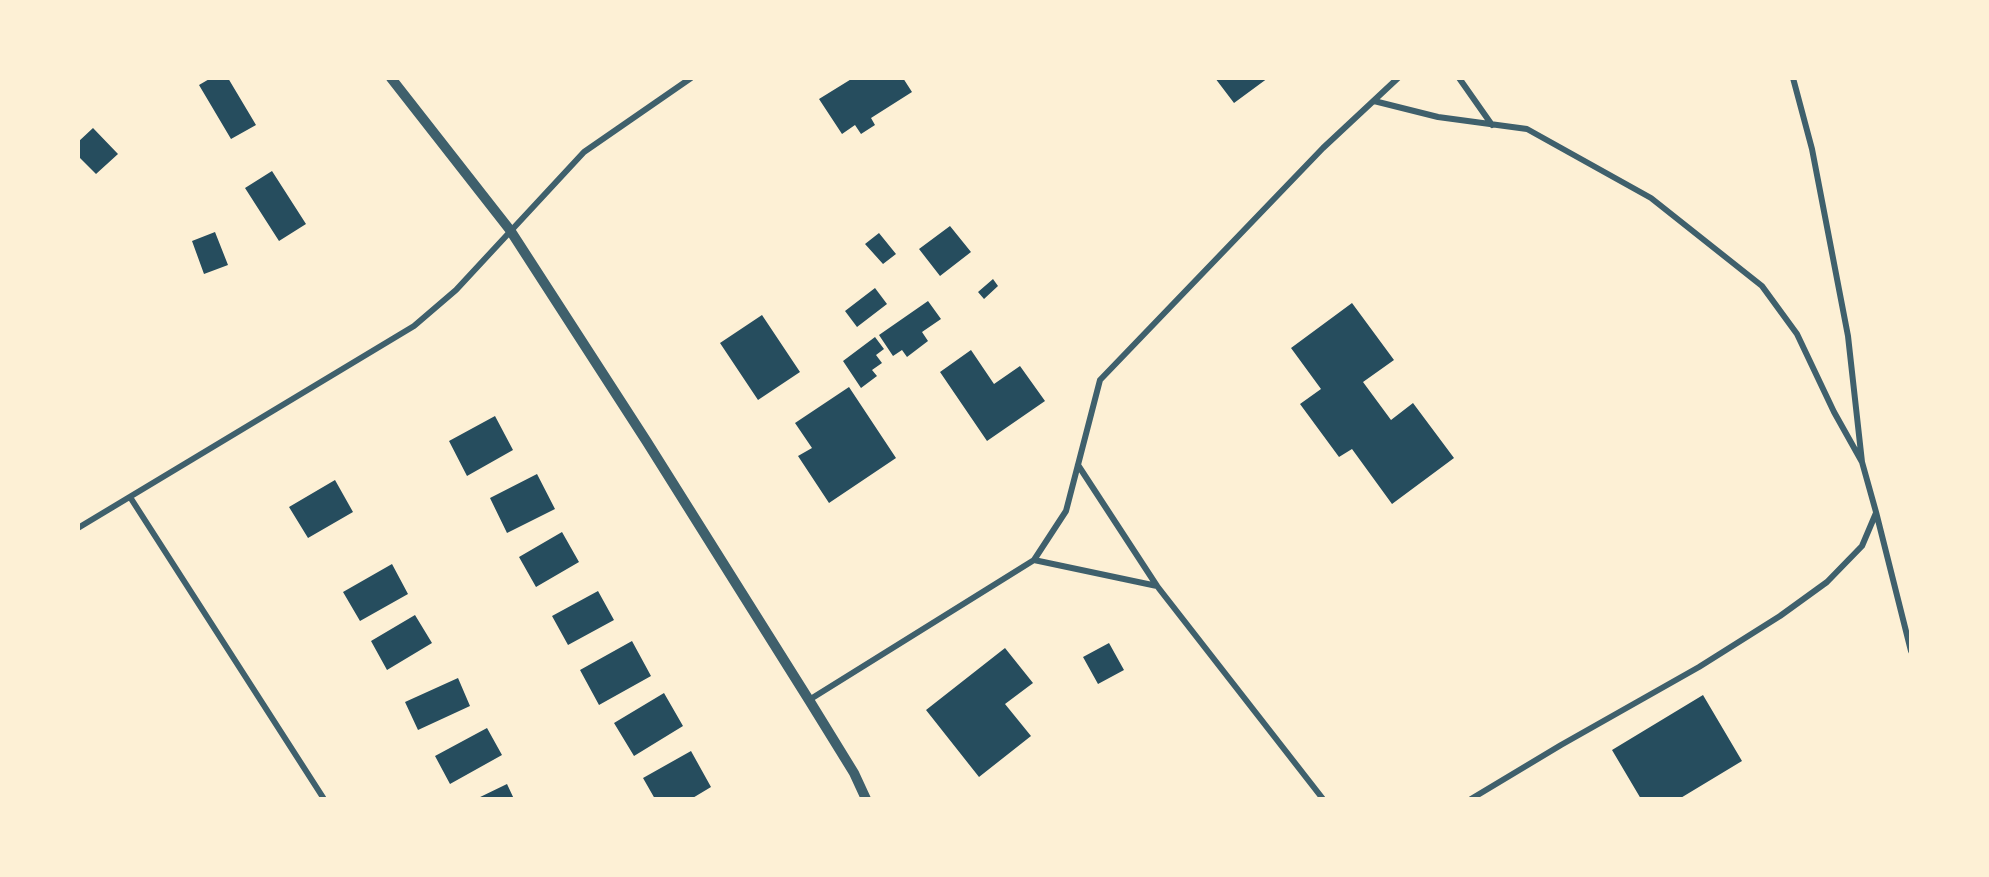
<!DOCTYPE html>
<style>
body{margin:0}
#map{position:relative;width:1989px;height:877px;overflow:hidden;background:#fdf0d5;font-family:Arial,sans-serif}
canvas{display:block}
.frame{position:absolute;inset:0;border:80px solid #fdf0d5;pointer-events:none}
</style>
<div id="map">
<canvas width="1989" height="877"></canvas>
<div class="frame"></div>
</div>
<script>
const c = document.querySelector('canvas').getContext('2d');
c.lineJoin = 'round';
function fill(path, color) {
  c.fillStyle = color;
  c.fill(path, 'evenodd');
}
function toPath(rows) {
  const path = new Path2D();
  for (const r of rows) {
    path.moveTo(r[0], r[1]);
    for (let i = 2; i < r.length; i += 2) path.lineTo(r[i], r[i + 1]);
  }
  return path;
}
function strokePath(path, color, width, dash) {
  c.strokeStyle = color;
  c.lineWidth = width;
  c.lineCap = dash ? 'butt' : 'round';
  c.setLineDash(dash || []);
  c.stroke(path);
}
fill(toPath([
 [211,78,228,78,256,125,231,139,199,85],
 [853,78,903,78,912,92,871,118,875,125,861,134,855,125,842,134,819,99],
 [1215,78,1268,78,1234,103],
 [93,128,118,154,96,174,78,156,78,142],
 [272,171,306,224,279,241,245,188],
 [950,226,971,252,940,276,919,249],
 [215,232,228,265,204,274,192,241],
 [879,233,896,254,883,264,865,244],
 [993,279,998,286,984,299,978,292],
 [875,288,887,304,857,327,845,311],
 [928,301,941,319,922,332,928,341,907,357,902,350,893,356,879,335],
 [1352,303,1394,360,1363,382,1391,420,1413,403,1454,458,1392,504,1352,449,1339,457,1300,404,1321,389,1291,348],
 [762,315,800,372,758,400,720,343],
 [875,337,884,349,876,355,882,363,872,370,877,376,861,388,843,361],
 [971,350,994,384,1020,366,1045,401,987,441,940,372],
 [849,387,896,458,829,503,798,456,812,448,795,423],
 [495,416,513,450,467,476,449,441],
 [537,474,555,509,507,533,490,498],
 [335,480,353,512,308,538,289,507],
 [562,532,579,562,536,587,519,557],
 [392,564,408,594,360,621,343,592],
 [598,591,614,620,568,645,552,616],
 [415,615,432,643,387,670,371,641],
 [632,641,651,676,599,705,580,670],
 [1109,643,1124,670,1098,684,1083,657],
 [1005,648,1033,683,1005,704,1031,736,979,777,926,710],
 [458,678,470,706,418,730,405,702],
 [664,693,683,726,634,756,614,723],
 [1703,695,1742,761,1679,799,1641,799,1612,750],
 [487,728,502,755,450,784,435,756],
 [691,751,711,787,691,799,655,799,643,778],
 [507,784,514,799,476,799]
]), '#264d5e');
strokePath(toPath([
 [1459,78,1492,125],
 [1793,78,1812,149,1848,336,1862,462,1876,512,1911,651],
 [1374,101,1438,117,1527,129,1651,198,1762,286,1797,334,1834,412,1862,462],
 [1078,465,1157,586],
 [130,497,324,799],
 [78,528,414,326,456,290,584,152,691,78],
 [1034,560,1157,586,1323,799],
 [809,700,1034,560,1066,511,1100,380,1323,148,1398,78],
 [1471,799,1561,745,1699,667,1780,616,1827,582,1862,546,1876,513]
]), '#3f606c', 6);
strokePath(toPath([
 [391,78,510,230,647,442,809,700,854,773,866,799]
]), '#3f606c', 10);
</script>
